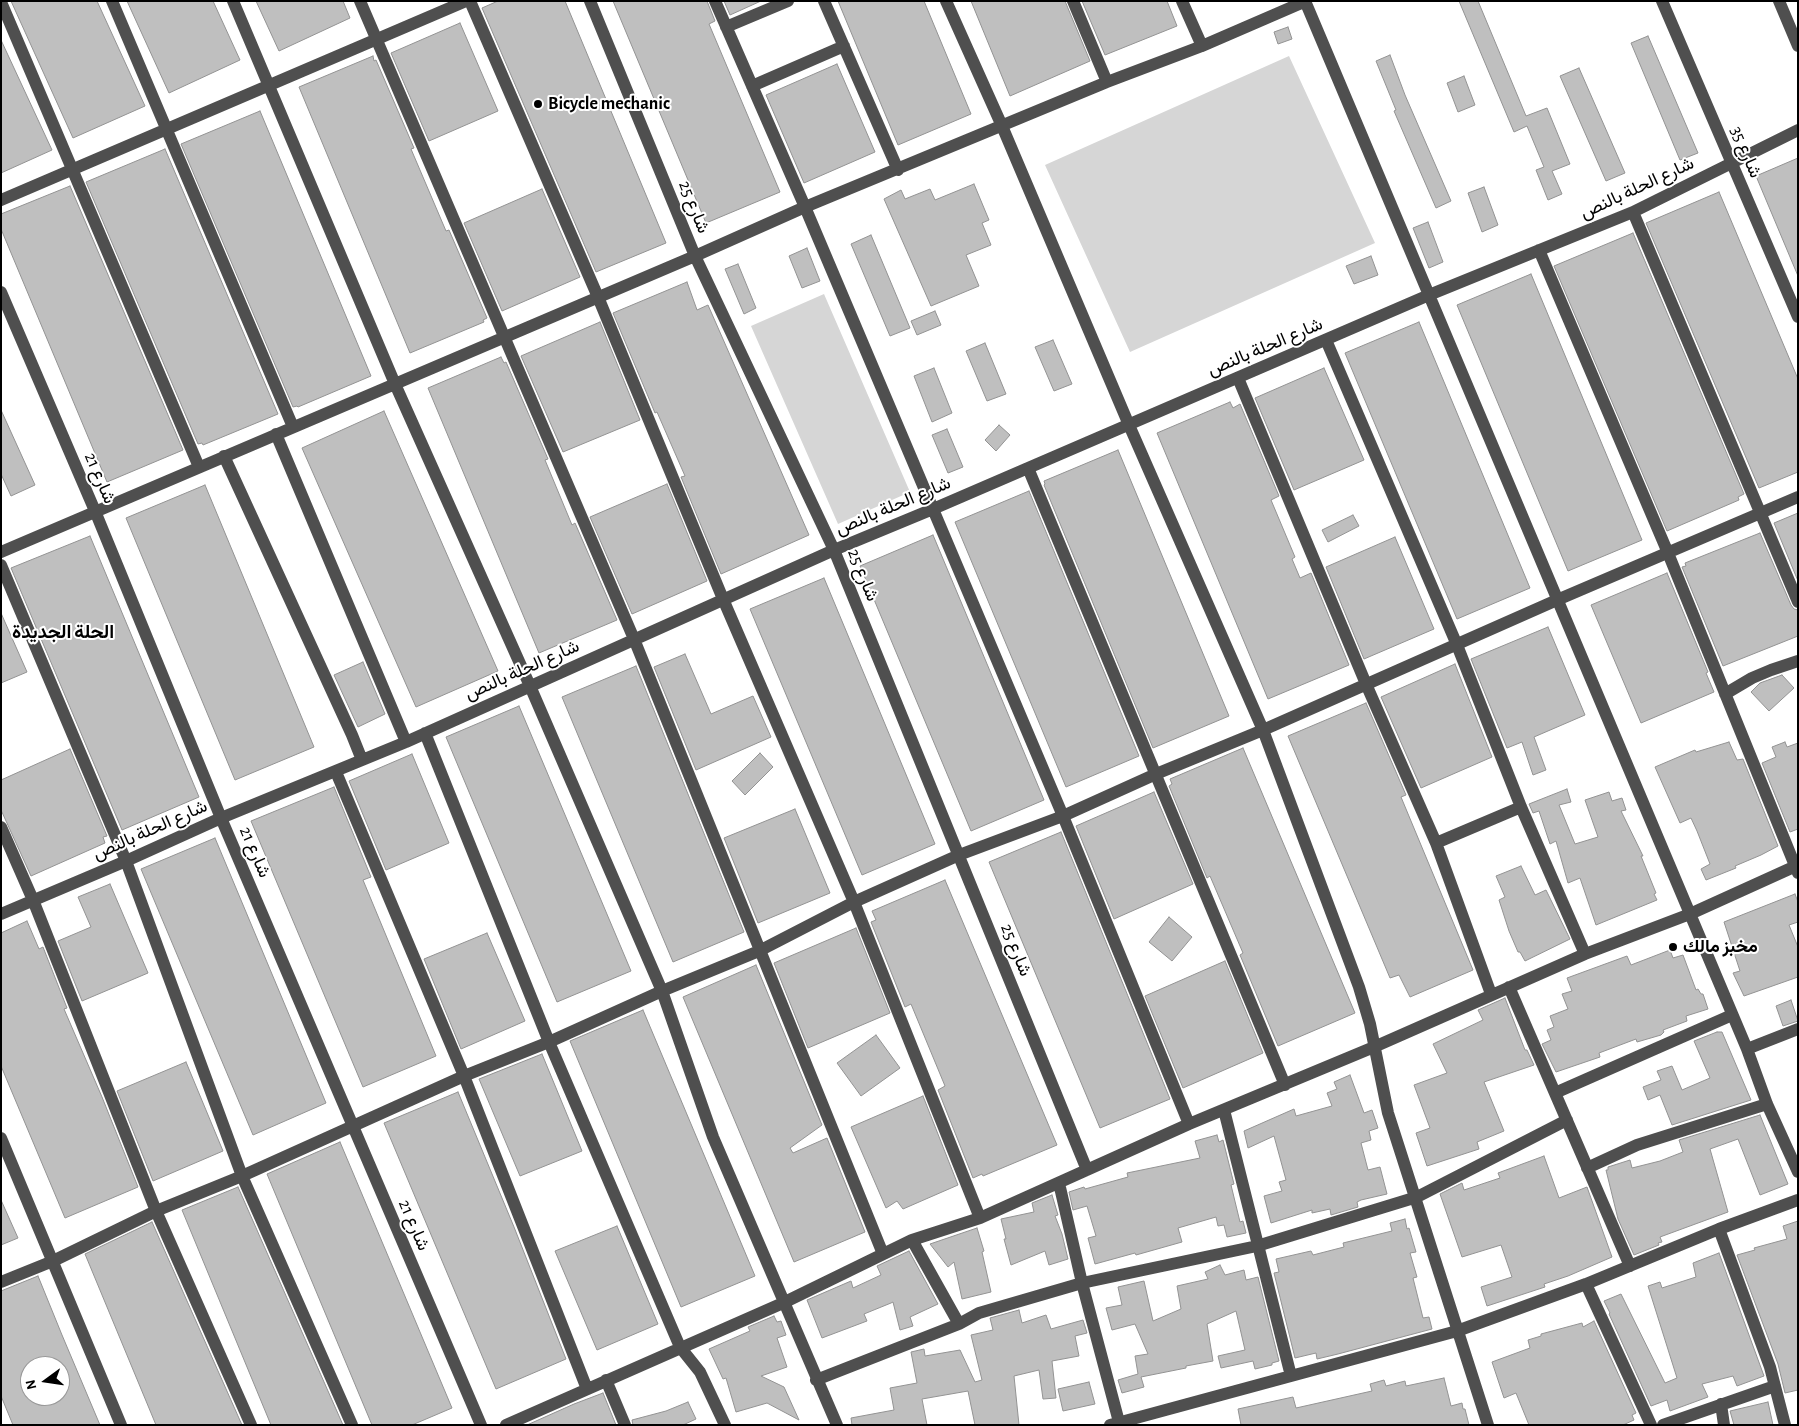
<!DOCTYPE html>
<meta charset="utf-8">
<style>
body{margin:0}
#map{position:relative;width:1799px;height:1426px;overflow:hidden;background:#fff;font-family:"Alegreya Sans",sans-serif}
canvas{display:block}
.frame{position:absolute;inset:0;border:2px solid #000;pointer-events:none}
.north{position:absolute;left:20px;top:1356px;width:50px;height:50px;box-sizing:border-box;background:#fff;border:1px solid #999;border-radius:50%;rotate:256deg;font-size:14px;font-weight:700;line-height:20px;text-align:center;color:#000}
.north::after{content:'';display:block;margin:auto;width:18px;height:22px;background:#000;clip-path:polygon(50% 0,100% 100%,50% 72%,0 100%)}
</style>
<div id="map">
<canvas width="1799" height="1426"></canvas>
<div class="frame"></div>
<div class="north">N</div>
</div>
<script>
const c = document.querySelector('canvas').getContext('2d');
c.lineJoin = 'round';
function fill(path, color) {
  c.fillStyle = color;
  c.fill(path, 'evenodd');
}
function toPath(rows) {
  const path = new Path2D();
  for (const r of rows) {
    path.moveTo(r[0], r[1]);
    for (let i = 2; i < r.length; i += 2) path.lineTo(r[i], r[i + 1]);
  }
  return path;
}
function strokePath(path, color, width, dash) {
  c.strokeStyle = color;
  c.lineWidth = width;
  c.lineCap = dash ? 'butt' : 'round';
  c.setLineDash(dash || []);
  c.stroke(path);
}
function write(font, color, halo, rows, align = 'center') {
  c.font = font + ' "Alegreya Sans",Vazirmatn,sans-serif';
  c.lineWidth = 4;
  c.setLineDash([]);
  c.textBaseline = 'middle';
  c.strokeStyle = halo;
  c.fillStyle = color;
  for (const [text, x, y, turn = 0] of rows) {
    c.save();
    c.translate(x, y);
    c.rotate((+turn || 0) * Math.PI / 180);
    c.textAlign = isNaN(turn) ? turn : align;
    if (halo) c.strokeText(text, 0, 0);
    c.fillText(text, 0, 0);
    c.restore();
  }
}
fill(toPath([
 [1289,56,1375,243,1130,352,1045,165],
 [824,294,910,492,838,524,751,326]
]), '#d6d6d6');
const building = toPath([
 [11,1,97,1,145,106,73,138,11,1],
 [127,1,213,1,240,60,169,93,127,1],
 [256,1,343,1,350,18,279,51,256,1],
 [498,1,565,1,666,243,596,272,482,8,498,1],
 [613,1,707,1,715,21,709,24,780,192,706,223,613,1],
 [724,1,761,1,730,15,724,1],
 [838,1,924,1,971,114,898,145,838,1],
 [971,1,1065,1,1090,61,1010,96,971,1],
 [1082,1,1167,1,1177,26,1105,55,1082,1],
 [1459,1,1478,1,1526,116,1547,108,1570,164,1552,171,1562,194,1548,200,1536,170,1544,167,1527,126,1514,132,1459,1],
 [460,23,498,111,429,141,391,53,460,23],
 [1288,27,1292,39,1278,44,1274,32,1288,27],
 [1648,36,1698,153,1680,160,1631,43,1648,36],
 [1,40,52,150,1,173,1,40],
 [1390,55,1405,95,1451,201,1436,208,1394,111,1396,110,1376,61,1390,55],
 [373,56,374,61,376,60,414,148,411,149,446,231,449,230,487,318,483,320,484,322,410,353,299,87,373,56],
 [837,64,875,152,804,183,766,95,837,64],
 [1579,68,1625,173,1606,181,1560,76,1579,68],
 [1464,76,1475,105,1458,112,1447,83,1464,76],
 [260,111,371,376,298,407,297,406,293,407,181,144,260,111],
 [165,149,278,414,203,445,202,443,198,444,86,182,165,149],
 [1798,158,1798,276,1756,176,1798,158],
 [974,184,989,220,982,223,991,245,966,255,979,286,931,306,884,199,901,190,905,199,930,189,935,200,974,184],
 [70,186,183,450,107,482,1,229,1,214,70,186],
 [1484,187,1498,225,1482,232,1468,193,1484,187],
 [542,189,580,277,502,311,464,223,542,189],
 [1719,192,1798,379,1798,472,1759,488,1646,223,1719,192],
 [1428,222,1443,262,1429,268,1413,228,1428,222],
 [1633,233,1744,494,1738,497,1739,500,1667,531,1554,266,1633,233],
 [871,235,910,328,890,336,851,244,871,235],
 [807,248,820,281,802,288,789,256,807,248],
 [1371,256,1378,275,1354,284,1346,266,1371,256],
 [738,264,756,308,744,314,725,269,738,264],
 [1531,274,1642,540,1568,571,1457,305,1531,274],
 [687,282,697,310,708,305,809,535,721,574,681,477,685,476,657,412,655,413,613,313,687,282],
 [935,311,941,325,917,335,911,321,935,311],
 [600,322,640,420,563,452,521,356,600,322],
 [1419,322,1530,588,1457,619,1345,353,1419,322],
 [1053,340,1072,384,1054,391,1035,347,1053,340],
 [985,343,1006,394,987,401,966,351,985,343],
 [501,357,504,363,506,362,548,459,545,460,572,525,575,523,617,620,539,653,428,388,501,357],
 [934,368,952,413,932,422,914,376,934,368],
 [1324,368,1364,460,1294,490,1255,398,1324,368],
 [1230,402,1233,408,1240,404,1279,496,1271,500,1295,557,1292,559,1300,578,1311,573,1349,665,1268,699,1157,433,1230,402],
 [1,410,35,485,11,496,1,474,1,410],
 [384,411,498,671,416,707,302,448,384,411],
 [999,425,1010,435,996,451,985,440,999,425],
 [947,429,963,467,948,473,932,435,947,429],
 [1118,450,1229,716,1153,748,1044,485,1045,484,1044,481,1118,450],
 [667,484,707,581,632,614,590,517,667,484],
 [205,485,314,747,235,780,126,518,205,485],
 [1029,491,1139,756,1066,787,955,522,1029,491],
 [1798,513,1798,581,1774,523,1798,513],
 [1353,515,1359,526,1328,542,1322,530,1353,515],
 [1760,533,1791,605,1794,609,1798,610,1798,636,1723,666,1682,567,1686,566,1685,563,1760,533],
 [933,535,1044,800,971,831,860,566,933,535],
 [90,536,199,797,122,830,11,568,90,536],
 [1395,537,1434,629,1364,659,1326,567,1395,537],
 [1667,573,1708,672,1706,673,1714,692,1641,723,1591,605,1667,573],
 [824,578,935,844,862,875,750,609,824,578],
 [1,613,27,672,1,683,1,613],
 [1548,627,1585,715,1534,737,1546,770,1533,775,1522,742,1507,748,1471,659,1548,627],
 [685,654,711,714,753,696,771,737,696,770,654,667,685,654],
 [363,662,385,714,358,727,334,675,363,662],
 [1455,664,1492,757,1421,788,1381,697,1455,664],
 [636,666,744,932,673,962,562,697,636,666],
 [1782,675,1794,688,1769,711,1751,692,1760,683,1782,675],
 [1366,703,1406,795,1401,797,1473,970,1410,997,1399,975,1390,978,1288,736,1366,703],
 [519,706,631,971,557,1002,446,737,519,706],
 [1729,742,1737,760,1743,759,1778,846,1761,855,1735,866,1736,868,1706,880,1701,869,1710,864,1697,831,1691,818,1680,823,1655,767,1695,750,1696,752,1729,742],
 [1785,742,1787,747,1798,743,1798,829,1790,832,1762,763,1776,757,1772,747,1785,742],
 [1243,748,1355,1013,1278,1046,1240,955,1243,953,1210,876,1207,878,1169,786,1172,784,1170,779,1243,748],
 [70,749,107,836,103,837,105,843,31,876,1,810,1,780,70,749],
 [760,753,773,767,745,795,732,781,760,753],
 [412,754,449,843,386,870,349,781,412,754],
 [334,787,371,877,363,880,436,1056,363,1087,251,821,334,787],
 [1567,789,1571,802,1559,805,1575,844,1598,837,1585,800,1609,792,1612,801,1622,798,1626,810,1621,811,1643,856,1641,856,1656,893,1654,894,1657,900,1596,925,1580,878,1568,883,1556,841,1550,844,1539,811,1533,813,1529,804,1567,789],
 [1154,792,1193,884,1114,919,1076,826,1154,792],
 [795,809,830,893,758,923,724,838,795,809],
 [1061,832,1170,1099,1100,1128,989,862,1061,832],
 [215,838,326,1103,253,1135,141,869,215,838],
 [1521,866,1535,895,1546,890,1570,939,1525,961,1520,952,1518,952,1509,931,1499,900,1505,897,1496,876,1521,866],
 [945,880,1057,1145,983,1176,982,1174,973,1178,938,1090,945,1086,911,1004,905,1007,871,922,876,920,872,911,945,880],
 [110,884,148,973,82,1001,58,941,91,927,78,897,110,884],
 [1795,894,1798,902,1798,922,1789,925,1798,947,1798,977,1744,996,1733,973,1740,971,1724,922,1795,894],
 [1169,917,1192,937,1172,961,1149,942,1169,917],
 [27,921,39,949,43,947,67,1008,64,1009,102,1097,138,1187,65,1218,1,1066,1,933,27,921],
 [856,928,890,1013,808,1048,774,963,856,928],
 [487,933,525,1021,461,1049,424,959,487,933],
 [1670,950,1673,958,1683,955,1696,990,1698,989,1701,994,1703,994,1708,1009,1686,1016,1687,1021,1663,1030,1664,1032,1661,1035,1637,1042,1636,1039,1599,1053,1600,1057,1556,1072,1542,1044,1551,1040,1547,1030,1554,1027,1550,1016,1568,1009,1562,994,1572,991,1567,978,1627,956,1631,965,1670,950],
 [1225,961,1263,1053,1183,1088,1145,996,1225,961],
 [756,965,822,1125,790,1148,793,1153,827,1138,865,1232,794,1262,683,997,756,965],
 [1505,998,1525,1050,1527,1050,1534,1065,1484,1082,1504,1131,1477,1142,1479,1149,1427,1166,1416,1133,1430,1128,1414,1085,1447,1073,1433,1044,1483,1020,1478,1010,1505,998],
 [1791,1000,1798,1021,1783,1026,1776,1006,1791,1000],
 [643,1010,755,1276,681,1307,570,1041,643,1010],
 [1717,1032,1722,1032,1751,1100,1672,1125,1660,1095,1648,1100,1643,1087,1661,1080,1657,1071,1672,1066,1682,1090,1710,1078,1694,1041,1717,1032],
 [876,1035,900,1068,861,1096,837,1063,876,1035],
 [542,1054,582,1151,520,1176,479,1079,542,1054],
 [186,1062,223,1151,153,1181,117,1091,186,1062],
 [1350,1075,1364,1113,1372,1110,1378,1128,1369,1131,1371,1140,1361,1143,1368,1170,1380,1167,1387,1194,1361,1200,1357,1202,1358,1207,1331,1215,1330,1209,1312,1213,1312,1210,1271,1223,1264,1196,1282,1191,1279,1182,1286,1180,1274,1136,1248,1148,1244,1131,1294,1109,1296,1116,1332,1106,1327,1093,1337,1089,1334,1082,1350,1075],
 [458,1092,514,1227,566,1359,496,1389,384,1123,458,1092],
 [923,1096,958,1185,903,1209,897,1201,886,1208,851,1127,923,1096],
 [1760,1115,1788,1184,1760,1195,1738,1139,1710,1149,1728,1212,1660,1237,1662,1242,1658,1243,1659,1245,1634,1255,1618,1219,1606,1170,1608,1170,1608,1167,1630,1160,1632,1168,1660,1161,1683,1152,1679,1140,1760,1115],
 [1217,1135,1219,1142,1223,1140,1234,1184,1231,1185,1240,1222,1243,1221,1246,1233,1227,1237,1224,1225,1218,1226,1216,1217,1178,1228,1182,1242,1136,1255,1135,1253,1095,1264,1088,1238,1096,1236,1087,1206,1073,1210,1069,1192,1084,1187,1085,1189,1128,1177,1127,1173,1200,1158,1195,1141,1217,1135],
 [340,1142,452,1408,412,1425,372,1425,267,1174,340,1142],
 [1544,1156,1559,1198,1587,1187,1612,1257,1568,1276,1544,1284,1545,1287,1487,1306,1481,1287,1512,1277,1501,1245,1462,1257,1440,1194,1462,1183,1464,1190,1500,1178,1498,1173,1544,1156],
 [238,1187,343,1425,271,1425,182,1210,238,1187],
 [1052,1195,1058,1215,1055,1216,1062,1234,1068,1259,1049,1265,1045,1251,1011,1265,1004,1239,1006,1239,1001,1219,1034,1212,1032,1203,1052,1195],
 [1,1200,18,1238,1,1245,1,1200],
 [1405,1219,1407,1229,1409,1228,1416,1252,1410,1253,1417,1277,1413,1278,1423,1318,1429,1317,1432,1329,1338,1354,1317,1359,1316,1353,1295,1358,1274,1273,1279,1272,1276,1259,1311,1251,1313,1255,1344,1247,1343,1243,1392,1231,1390,1223,1405,1219],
 [1798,1221,1798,1390,1785,1393,1778,1364,1737,1255,1755,1250,1754,1248,1787,1239,1783,1226,1798,1221],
 [152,1222,242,1425,156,1425,85,1254,152,1222],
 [617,1226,658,1324,597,1350,555,1251,617,1226],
 [977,1228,984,1251,982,1252,991,1292,962,1299,954,1262,948,1267,930,1244,977,1228],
 [909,1251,938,1304,910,1317,913,1326,900,1330,893,1302,891,1303,864,1314,867,1321,822,1338,807,1300,851,1281,853,1288,881,1275,877,1266,909,1251],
 [1719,1253,1764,1376,1737,1386,1733,1376,1702,1384,1708,1397,1670,1411,1667,1400,1651,1406,1609,1314,1610,1313,1604,1301,1621,1294,1665,1383,1677,1378,1648,1286,1660,1282,1662,1288,1696,1277,1693,1263,1719,1253],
 [1220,1265,1225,1275,1244,1270,1246,1280,1258,1277,1279,1361,1272,1363,1272,1365,1255,1369,1253,1361,1221,1368,1218,1356,1245,1350,1236,1311,1207,1324,1213,1361,1186,1366,1186,1368,1141,1377,1144,1387,1122,1393,1118,1380,1138,1374,1135,1356,1148,1354,1135,1324,1112,1330,1106,1308,1122,1305,1118,1287,1144,1281,1153,1321,1181,1309,1177,1286,1208,1279,1205,1272,1220,1265],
 [38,1276,62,1335,100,1425,13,1425,1,1396,1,1291,38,1276],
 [30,1366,60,1366,60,1396,30,1396,30,1366],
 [1019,1310,1022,1323,1046,1315,1051,1329,1083,1320,1087,1333,1075,1336,1079,1356,1052,1361,1056,1398,1043,1399,1039,1370,1014,1376,1019,1425,975,1425,968,1391,922,1399,927,1425,852,1425,851,1418,894,1410,890,1388,917,1383,911,1352,924,1349,925,1356,960,1350,975,1382,982,1380,971,1335,993,1330,990,1318,1019,1310],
 [774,1316,777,1322,781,1321,786,1335,777,1338,787,1367,761,1376,784,1387,799,1420,767,1403,736,1412,726,1378,723,1379,709,1349,750,1331,748,1327,774,1316],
 [1594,1321,1636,1413,1632,1415,1634,1420,1623,1425,1529,1425,1516,1393,1504,1398,1492,1362,1530,1348,1528,1340,1541,1336,1541,1334,1582,1323,1583,1327,1594,1321],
 [1444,1378,1451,1406,1462,1403,1463,1409,1465,1409,1469,1425,1241,1425,1238,1409,1293,1397,1296,1408,1372,1391,1370,1384,1384,1380,1386,1386,1405,1381,1406,1386,1444,1378],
 [1089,1382,1095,1404,1063,1411,1058,1389,1089,1382],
 [603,1393,616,1425,527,1425,574,1404,603,1393],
 [688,1402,696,1419,683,1425,633,1425,632,1420,666,1411,688,1402],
 [1768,1402,1773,1425,1734,1425,1730,1411,1768,1402]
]);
fill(building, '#bfbfbf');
strokePath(building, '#939393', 1);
strokePath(toPath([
 [112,1,293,427],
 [233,1,395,384,530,686,662,991,713,1137,837,1425],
 [360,1,634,639,883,1254],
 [470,1,598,297,723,599,854,902,980,1218],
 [590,1,695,256,834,550,1087,1170],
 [715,1,805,207,1063,816,1189,1124],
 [824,1,898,170],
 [946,1,1002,126,1129,425,1263,730,1359,987,1370,1024,1388,1113,1488,1425],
 [1073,1,1107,82],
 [1182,1,1202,46],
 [1305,1,1747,1049,1767,1104,1798,1172],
 [1662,1,1798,317],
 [1779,1,1798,46],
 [1,2,199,467],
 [726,27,788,1],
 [752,86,844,46],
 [1,200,466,1],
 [1633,212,1798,602],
 [1539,250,1668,553,1798,873],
 [1,292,95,511,221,818,481,1425],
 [1326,340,1457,645,1521,807,1585,954],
 [1238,378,1366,684,1436,843,1491,994],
 [276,434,406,742],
 [224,456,352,735,362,760],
 [1028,468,1285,1085],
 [1,552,695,256,805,207,1107,82,1202,46,1306,1],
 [1,565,126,861,242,1176,352,1425],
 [1725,694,1752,678,1771,670,1798,661],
 [425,733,549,1042,680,1347,700,1372,725,1425],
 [336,772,464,1076,587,1389],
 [1,827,33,900,156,1211,251,1425],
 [1436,843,1521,807],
 [1,914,126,861,221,818,406,742,834,550,933,509,1429,295,1633,212,1798,130],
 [1509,987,1630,1266],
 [1747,1049,1798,1029],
 [1555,1093,1732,1015],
 [1224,1110,1291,1376],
 [1,1138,121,1425],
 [1587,1168,1637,1145,1767,1104],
 [1059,1183,1082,1283,1119,1422],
 [1719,1229,1770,1367,1785,1425],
 [912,1240,959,1324],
 [1,1282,53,1261,156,1211,242,1176,464,1076,549,1042,662,991,759,951,854,902,959,855,1063,816,1156,774,1263,730,1557,600,1798,497],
 [1586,1284,1651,1425],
 [606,1380,625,1425],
 [816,1380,959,1324,979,1313,1082,1283,1257,1246,1417,1197,1567,1120],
 [1721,1404,1724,1425],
 [506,1425,783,1303,912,1240,980,1218,1189,1124,1374,1047,1585,954,1690,914,1798,865],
 [1110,1425,1457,1331,1586,1284,1719,1229,1798,1200],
 [1663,1425,1775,1386]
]), '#4f4f4f', 12);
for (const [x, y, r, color] of [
 [538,104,5,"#000"],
 [1673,947,5,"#000"]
]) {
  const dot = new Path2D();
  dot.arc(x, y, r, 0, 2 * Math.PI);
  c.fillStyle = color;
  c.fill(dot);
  strokePath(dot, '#fff', 2);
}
write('bold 18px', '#000', '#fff', [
 ["Bicycle mechanic",548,104],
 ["مخبز مالك",1683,947]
], 'left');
write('18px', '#000', '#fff', [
 ["شارع 35",1746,152,67],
 ["شارع الحلة بالنص",1637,188,-25],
 ["شارع 25",694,207,68],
 ["شارع الحلة بالنص",1265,347,-23],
 ["شارع 21",100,478,67],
 ["شارع الحلة بالنص",893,506,-23],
 ["شارع 25",863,575,68],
 ["شارع الحلة بالنص",522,670,-24],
 ["شارع الحلة بالنص",150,830,-24],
 ["شارع 21",255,852,67],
 ["شارع 25",1016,950,68],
 ["شارع 21",414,1225,67]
]);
write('bold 19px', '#000', '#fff', [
 ["الحلة الجديدة",63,632]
]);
</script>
